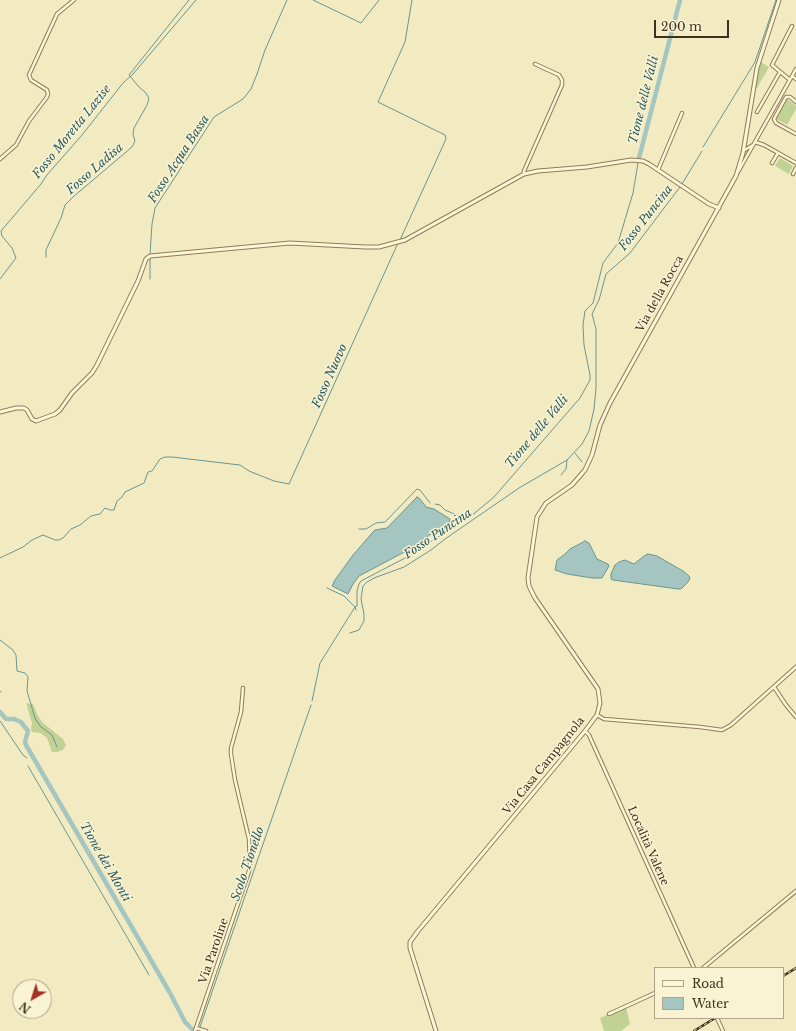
<!DOCTYPE html>
<meta charset="utf-8">
<style>
body{margin:0}
#map{position:relative;width:796px;height:1031px;overflow:hidden;background:#f2ebc2;font-family:"Libre Baskerville",serif}
canvas{display:block}
.legend{position:absolute;left:654px;top:967px;width:130px;height:52px;box-sizing:border-box;background:#f9f3d3;border:1px solid #aea58a;margin:0;padding:5px 7px;list-style:none;font-size:12px;color:#3d311d}
.legend li{display:flex;align-items:center;gap:8px;height:20px}
.legend b{width:20px;border:1px solid #aea58a}
.north{position:absolute;left:12px;top:979px;width:40px;height:40px;box-sizing:border-box;background:#f9f3d3;border:1px solid #aea58a;border-radius:50%;rotate:219deg;font-size:11px;font-weight:700;line-height:16px;text-align:center;color:#3d311d}
.north::after{content:'';display:block;margin:auto;width:14px;height:18px;background:#a43221;clip-path:polygon(50% 0,100% 100%,50% 72%,0 100%)}
.scale{position:absolute;left:654px;top:20px;width:75px;height:18px;box-sizing:border-box;border:2px solid #3d311d;border-top:0;padding-left:5px;font-size:12px;line-height:14px;white-space:nowrap;color:#3d311d;-webkit-text-stroke:3px #f9f3d3;paint-order:stroke}
</style>
<div id="map">
<canvas width="796" height="1031"></canvas>
<ul class="legend">
<li><b style="height:5px;background:#fcf6d7"></b>Road</li>
<li><b style="height:11px;background:#a5c5c0"></b>Water</li>
</ul>
<div class="north">N</div>
<div class="scale">200 m</div>
</div>
<script>
const c = document.querySelector('canvas').getContext('2d');
c.lineJoin = 'round';
function fill(path, color) {
  c.fillStyle = color;
  c.fill(path, 'evenodd');
}
function toPath(rows) {
  const path = new Path2D();
  for (const r of rows) {
    path.moveTo(r[0], r[1]);
    for (let i = 2; i < r.length; i += 2) path.lineTo(r[i], r[i + 1]);
  }
  return path;
}
function strokePath(path, color, width, dash) {
  c.strokeStyle = color;
  c.lineWidth = width;
  c.lineCap = dash ? 'butt' : 'round';
  c.setLineDash(dash || []);
  c.stroke(path);
}
function write(font, color, halo, rows, align = 'center') {
  c.font = font + ' "Libre Baskerville",serif';
  c.lineWidth = 3;
  c.setLineDash([]);
  c.textBaseline = 'middle';
  c.strokeStyle = halo;
  c.fillStyle = color;
  for (const [text, x, y, turn = 0] of rows) {
    c.save();
    c.translate(x, y);
    c.rotate((+turn || 0) * Math.PI / 180);
    c.textAlign = isNaN(turn) ? turn : align;
    if (halo) c.strokeText(text, 0, 0);
    c.fillText(text, 0, 0);
    c.restore();
  }
}
fill(toPath([
 [761,62,769,67,757,88,755,88],
 [787,99,796,106,796,109,787,125,776,119],
 [780,158,793,166,789,174,775,166],
 [26,703,33,704,38,716,42,722,63,739,66,745,63,750,57,752,52,752,47,738,40,733,32,732,31,729,32,723],
 [626,1007,630,1024,621,1031,604,1031,600,1018]
]), '#c2d295');
const water = toPath([
 [417,497,420,499,426,507,434,509,450,519,450,522,431,534,414,547,359,576,353,584,348,594,332,586,335,580,353,555,373,532,375,530,387,528,417,497],
 [585,541,589,543,597,559,608,564,609,566,602,578,592,578,567,574,555,570,557,560,565,554,570,549,585,541],
 [648,554,657,556,683,571,689,576,690,578,688,582,681,589,678,589,613,580,611,579,611,574,615,565,619,562,625,560,634,564,644,556,648,554]
]);
fill(water, '#a5c5c0');
strokePath(water, '#6b9490', 1);
strokePath(toPath([
 [313,0,361,23,379,0],
 [703,147,755,62,776,0],
 [682,184,702,151],
 [400,240,446,139,445,135,378,102,405,42,412,0],
 [150,255,152,224,155,208,214,117,243,99,251,89,257,74,265,50,287,0],
 [46,257,46,250,61,218,65,205,73,197,132,147,135,141,133,134,134,128,147,105,149,98,145,92,139,87,129,75,189,0],
 [0,279,16,258,12,248,2,236,1,231,41,184,47,175,82,135,123,83,133,74,196,0],
 [150,279,150,258],
 [575,453,582,462],
 [561,475,566,469,567,460],
 [435,504,440,505,445,510,466,519],
 [359,529,366,529,376,523,385,522,417,489,420,490,430,503],
 [0,558,23,547,32,540,43,535,55,540,59,540,63,538,71,529,80,525,91,516,100,514,105,508,110,510,114,510,117,501,122,497,125,492,144,483,148,472,152,471,160,459,165,457,172,457,240,465,249,471,274,481,289,484,398,243],
 [356,610,355,607,357,606,357,591,359,584,361,581,405,558,471,516,494,497,580,398,590,380,590,375,584,345,583,325,585,311,593,303,603,263,618,243,633,193,638,163],
 [350,633,359,630,364,621,364,614,361,599,363,586,367,582,374,578,404,567,431,550,445,539,519,488,567,460,582,444,589,431,594,409,596,388,596,329,592,314,599,300,606,274,630,253,680,187],
 [0,640,13,650,16,655,17,671,25,673,28,677,27,691,35,718,40,726,52,735,57,747],
 [0,691,1,692],
 [312,701,320,663,355,607,344,596,327,588],
 [0,721,23,755,27,758],
 [28,766,149,975],
 [200,1027,311,705]
]), '#6b9490', 1);
strokePath(toPath([
 [639,158,680,0],
 [0,712,6,719,14,719,21,722,28,731,25,742,26,745,170,993,185,1022,194,1031]
]), '#a5c5c0', 4.5);
const minor = toPath([
 [792,76,796,79],
 [790,80,772,65,792,26],
 [796,102,790,97,786,97,774,119,776,123,796,134],
 [757,112,780,72],
 [755,142,764,145,796,163],
 [743,151,753,145],
 [0,159,16,145,29,121,47,97,48,94,47,90,31,80,29,75,57,14,74,0],
 [772,163,778,153],
 [658,170,682,113],
 [738,172,796,69],
 [524,174,524,171,562,85,562,80,559,75,535,64],
 [793,174,796,168],
 [774,687,786,705,796,717],
 [597,715,604,719,700,727,722,730,731,725,796,667],
 [585,731,589,735,694,968],
 [703,968,796,891],
 [609,1014,655,993],
 [717,1018,723,1031],
 [196,1028,206,1031],
 [195,1031,249,871,250,864,249,839,235,780,231,754,231,748,241,712,243,688]
]);
const tertiary = toPath([
 [0,412,16,408,24,408,27,410,32,419,36,421,55,414,60,410,72,393,92,373,97,365,138,281,146,259,150,256,290,243,365,247,379,247,405,240,524,174,538,171,587,167,631,160,643,161,649,164,709,204,719,208],
 [436,1031,410,948,410,942,418,931,585,731,597,715,600,703,598,689,535,598,529,586,528,578,537,517,546,503,572,485,585,470,592,455,600,425,610,403,736,176,743,153,757,68,779,0]
]);
strokePath(minor, '#8f7c57', 4.5);
strokePath(tertiary, '#8f7c57', 5);
strokePath(minor, '#fcf6d7', 2.5);
strokePath(tertiary, '#fcf6d7', 3);
const rail = toPath([
 [783,976,796,968],
 [694,1031,715,1018]
]);
strokePath(rail, '#3d311d', 2.5);
strokePath(rail, '#f9f3d3', 1, [3]);
write('11px', '#3d311d', '#f9f3d3', [
 ["Via della Rocca",660,294,-61],
 ["Via Casa Campagnola",544,766,-51],
 ["Località Valene",648,846,66],
 ["Via Paroline",214,951,-71]
]);
write('italic 12px', '#2b5a5e', '#f9f3d3', [
 ["Tione delle Valli",644,100,-76],
 ["Fosso Moretta Lazise",72,132,-51],
 ["Fosso Acqua Bassa",179,159,-57],
 ["Fosso Ladisa",95,169,-41],
 ["Fosso Puncina",646,218,-52],
 ["Fosso Nuovo",330,376,-66],
 ["Tione delle Valli",537,432,-50],
 ["Fosso Puncina",438,534,-34],
 ["Tione dei Monti",105,862,60],
 ["Scolo Tionello",248,864,-71]
]);
</script>
